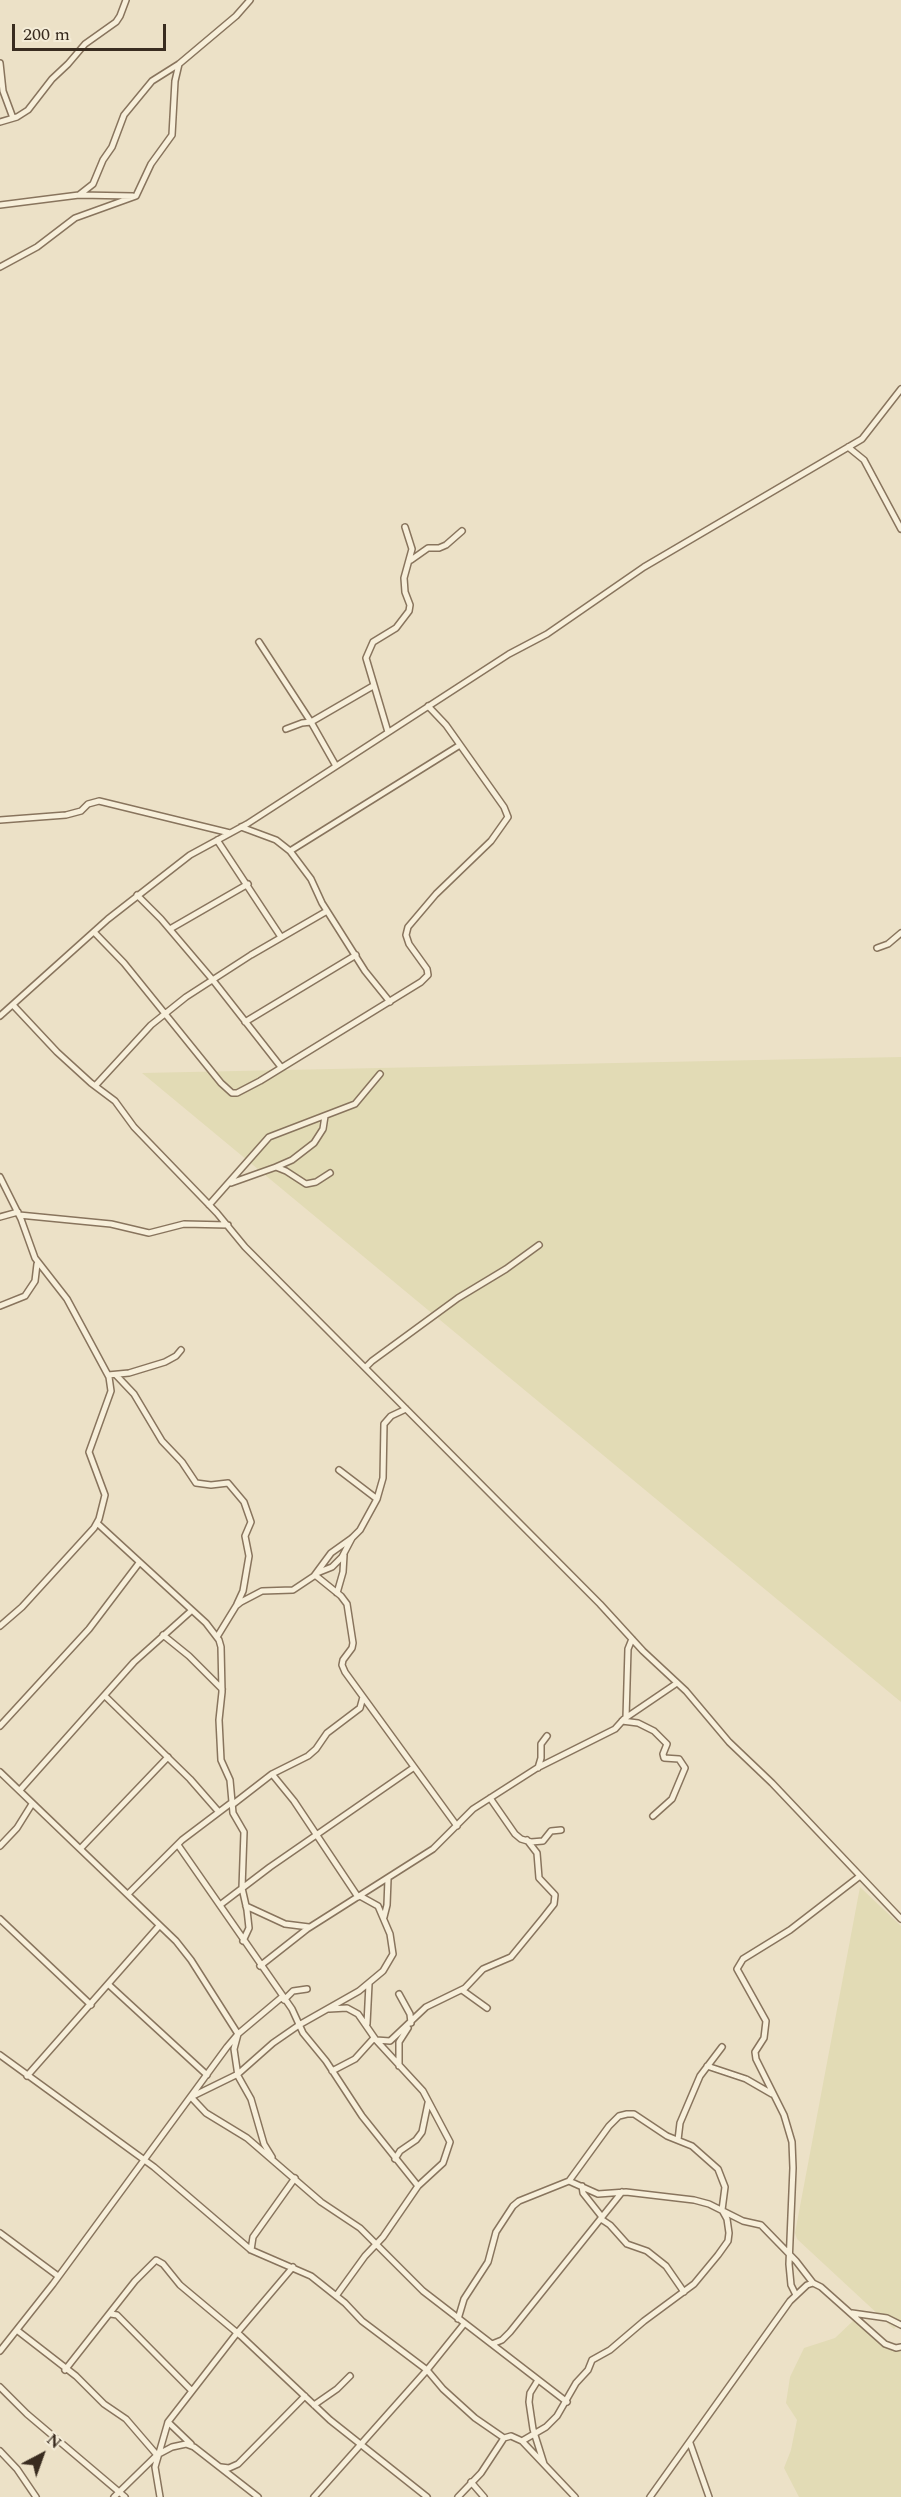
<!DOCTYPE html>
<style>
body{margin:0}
#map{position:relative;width:901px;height:2497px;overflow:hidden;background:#ece1c7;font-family:Spectral,serif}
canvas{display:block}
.north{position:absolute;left:12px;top:2425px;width:60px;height:60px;-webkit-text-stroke:4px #f4ecd7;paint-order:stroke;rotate:41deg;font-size:16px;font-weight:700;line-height:24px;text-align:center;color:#392c20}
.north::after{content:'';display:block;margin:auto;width:21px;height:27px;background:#392c20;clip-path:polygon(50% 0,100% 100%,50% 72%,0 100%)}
.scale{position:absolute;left:12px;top:24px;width:154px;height:27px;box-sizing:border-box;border:3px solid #392c20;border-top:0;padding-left:8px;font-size:18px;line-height:21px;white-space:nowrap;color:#392c20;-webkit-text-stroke:4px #f4ecd7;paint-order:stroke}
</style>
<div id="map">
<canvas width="901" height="2497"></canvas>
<div class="north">N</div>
<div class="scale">200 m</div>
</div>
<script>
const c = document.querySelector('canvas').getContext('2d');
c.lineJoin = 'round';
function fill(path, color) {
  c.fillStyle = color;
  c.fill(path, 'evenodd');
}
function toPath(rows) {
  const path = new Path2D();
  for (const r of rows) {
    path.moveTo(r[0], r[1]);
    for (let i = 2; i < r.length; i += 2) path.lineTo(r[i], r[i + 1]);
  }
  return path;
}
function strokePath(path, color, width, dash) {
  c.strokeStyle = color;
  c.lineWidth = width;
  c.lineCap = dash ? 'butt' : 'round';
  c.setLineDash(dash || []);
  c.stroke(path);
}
fill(toPath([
 [901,1057,901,1702,142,1073],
 [860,1887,901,1926,901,2321,894,2329,797,2239,795,2233],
 [854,2320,888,2349,901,2348,901,2497,799,2497,784,2468,791,2450,797,2420,786,2403,790,2377,804,2348,835,2338]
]), '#e2dbb5');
const minor = toPath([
 [0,63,3,91,13,118],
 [0,122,17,117,28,110,52,79,68,64,85,44,116,22,120,16,126,0],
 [79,195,93,184,103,160,112,147,124,115,152,81,179,64,236,16,250,0],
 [0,205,79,195,133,196],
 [0,267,37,247,75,218,136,196,151,164,172,135,175,81,179,64],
 [848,447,864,460,901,529],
 [411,560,428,548,439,548,446,545,462,531],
 [259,642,311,722,336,766],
 [286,729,302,723,311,722,373,686],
 [388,732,366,658,373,642,396,628,409,611,410,605,405,592,404,578,412,549,405,527],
 [0,820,66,815,81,811,88,804,99,801,230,833],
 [241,827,276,840,290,851,311,879,322,903,365,971,390,1002],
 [217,840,281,937],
 [290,851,460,745],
 [137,895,161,919,212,979,281,1067],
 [170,929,248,884],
 [94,932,124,963,221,1083,232,1093,237,1093,260,1081,421,982,428,975,427,969,409,944,406,935,408,927,436,894,491,841,508,817,504,807,446,725,428,706],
 [877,948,888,944,901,933],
 [13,1005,57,1052,91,1083,115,1101,134,1127,217,1213,245,1247,600,1604,643,1651,686,1691,729,1742,772,1783,901,1919],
 [0,1016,108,919,190,855,247,824,509,654,547,634,644,567,862,439,901,389],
 [245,1022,356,955],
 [95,1086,151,1025,186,997,251,955,327,911],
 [276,1167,292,1160,314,1143,323,1129,325,1116],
 [0,1177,21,1219,35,1258,67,1299,109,1377,111,1391,89,1452,105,1495,99,1519,94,1528,22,1607,0,1626],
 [231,1183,276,1167,286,1171,306,1184,316,1182,330,1173],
 [209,1205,269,1137,355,1104,380,1074],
 [19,1215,111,1224,149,1233,184,1224,228,1225],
 [0,1217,18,1212],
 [0,1306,25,1296,35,1281,37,1264],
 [366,1367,372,1361,458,1298,506,1269,539,1245],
 [108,1375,129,1373,165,1362,176,1356,181,1350],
 [116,1375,134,1394,162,1441,182,1462,196,1483,211,1485,228,1483,244,1502,251,1522,245,1536,249,1556,243,1591,237,1604],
 [339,1470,377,1499],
 [97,1523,206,1623,219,1640,221,1647,222,1692,219,1720,221,1760,230,1780,233,1813,244,1832,242,1888,247,1910,249,1928,243,1941],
 [317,1573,332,1567,342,1557,352,1538],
 [315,1575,341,1596,347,1604,353,1643,352,1648,343,1660,342,1665,345,1672,457,1826],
 [337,1593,343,1572,344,1555],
 [163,1635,189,1656,222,1689],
 [217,1637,236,1606,241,1602,262,1591,293,1590,314,1576,331,1553,352,1538,360,1530,377,1499,383,1478,384,1424,391,1416,406,1409],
 [105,1696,190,1779,218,1811],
 [626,1718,628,1649,632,1639],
 [622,1721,638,1723,654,1731,667,1744,663,1754,664,1758,679,1759,685,1768,672,1799,653,1816],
 [0,1726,89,1629,139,1563],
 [538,1768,541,1758,541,1744,547,1736],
 [0,1772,176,1941,191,1960,238,2034,234,2049,238,2076,251,2099,264,2144,272,2157],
 [272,1774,294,1801,358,1897],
 [20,1790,134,1662,191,1611],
 [490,1798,515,1834,521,1839,531,1842,543,1841,551,1831,561,1830],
 [232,1805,272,1774,308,1756,316,1749,327,1733,360,1708,363,1697],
 [178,1845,292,2009,303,2033,326,2061,362,2116,418,2186],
 [0,1846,17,1828,32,1804],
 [81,1848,168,1757],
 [128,1894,182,1840,231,1803],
 [360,1896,378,1906,390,1934,393,1954,383,1971,359,1991,299,2025,273,2043,238,2074,191,2097,206,2113,247,2138,321,2202,360,2228,423,2291,567,2402],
 [220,1905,270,1867,413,1768],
 [246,1906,285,1924,309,1927],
 [384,1917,387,1905,388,1879],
 [0,1919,91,2005],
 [260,1966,307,1929,433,1849,473,1809,537,1768,615,1729,624,1719,677,1683],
 [108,1984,207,2075],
 [462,1990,487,2008],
 [399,1994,410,2014,411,2023],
 [284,2000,293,1991,307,1989],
 [329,2009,347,2008,358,2014,376,2040,423,2091,450,2142,443,2163,418,2186,383,2237,365,2256,336,2296],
 [367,2024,369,1984],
 [376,2040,390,2041,426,2007,465,1988,483,1969,511,1957,543,1918,554,1904,555,1895,539,1878,537,1853,527,1840],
 [0,2055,154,2167,251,2250,311,2276,345,2303,362,2321,427,2370,443,2389,475,2418,504,2438],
 [399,2066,399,2042,408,2028],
 [707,2066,746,2079,772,2094],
 [332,2071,355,2059,374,2038],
 [27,2076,159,1926],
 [678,2140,680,2123,700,2076,722,2047],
 [395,2159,400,2151,416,2140,422,2132,428,2103],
 [582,2186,583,2193,602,2217],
 [601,2219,610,2225,627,2244,647,2251,666,2266,684,2292],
 [0,2233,58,2276],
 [251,2250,253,2237,295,2178],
 [796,2295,791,2285,789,2264,793,2168,792,2142,784,2115,756,2059,755,2052,764,2038,766,2021,737,1969,743,1959,790,1930,860,1876],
 [852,2313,887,2318,901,2325],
 [111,2314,117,2315,192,2391],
 [458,2319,464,2299,488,2262,496,2232,513,2206,519,2201,569,2181,598,2194,626,2192,694,2200,709,2204,743,2221,761,2225,796,2261,813,2283],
 [18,2331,76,2376,104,2404,126,2419,157,2455],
 [492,2344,502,2340,510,2332,622,2192],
 [0,2351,53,2284,227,2047,238,2034,282,1997],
 [65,2370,135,2281,156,2260,163,2264,180,2285,241,2336,330,2420,427,2497],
 [538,2380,530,2393,529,2402,533,2429,544,2464],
 [0,2387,27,2414,125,2497],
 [314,2405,337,2389,350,2376],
 [168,2422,191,2444],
 [522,2441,546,2427,557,2416,576,2383,588,2370,592,2360,610,2350,644,2321,694,2284,718,2255,728,2241,729,2233,727,2219,722,2210,725,2187,718,2169,692,2146,667,2136,634,2114,627,2114,619,2116,609,2126,569,2181],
 [690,2443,709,2497],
 [0,2451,17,2469,36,2497],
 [221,2467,229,2468,238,2464,305,2396],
 [471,2482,484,2497],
 [114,2497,157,2455,172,2447,186,2444,194,2447,258,2497],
 [160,2497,155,2467,168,2422,237,2333,293,2267],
 [314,2497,427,2370,464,2324],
 [458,2497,481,2473,504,2438,511,2436,522,2441,575,2497],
 [650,2497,790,2301,807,2285,813,2283,821,2287,885,2344,896,2348,901,2347]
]);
strokePath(minor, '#88745d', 8);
strokePath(minor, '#f7efda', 5);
</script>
